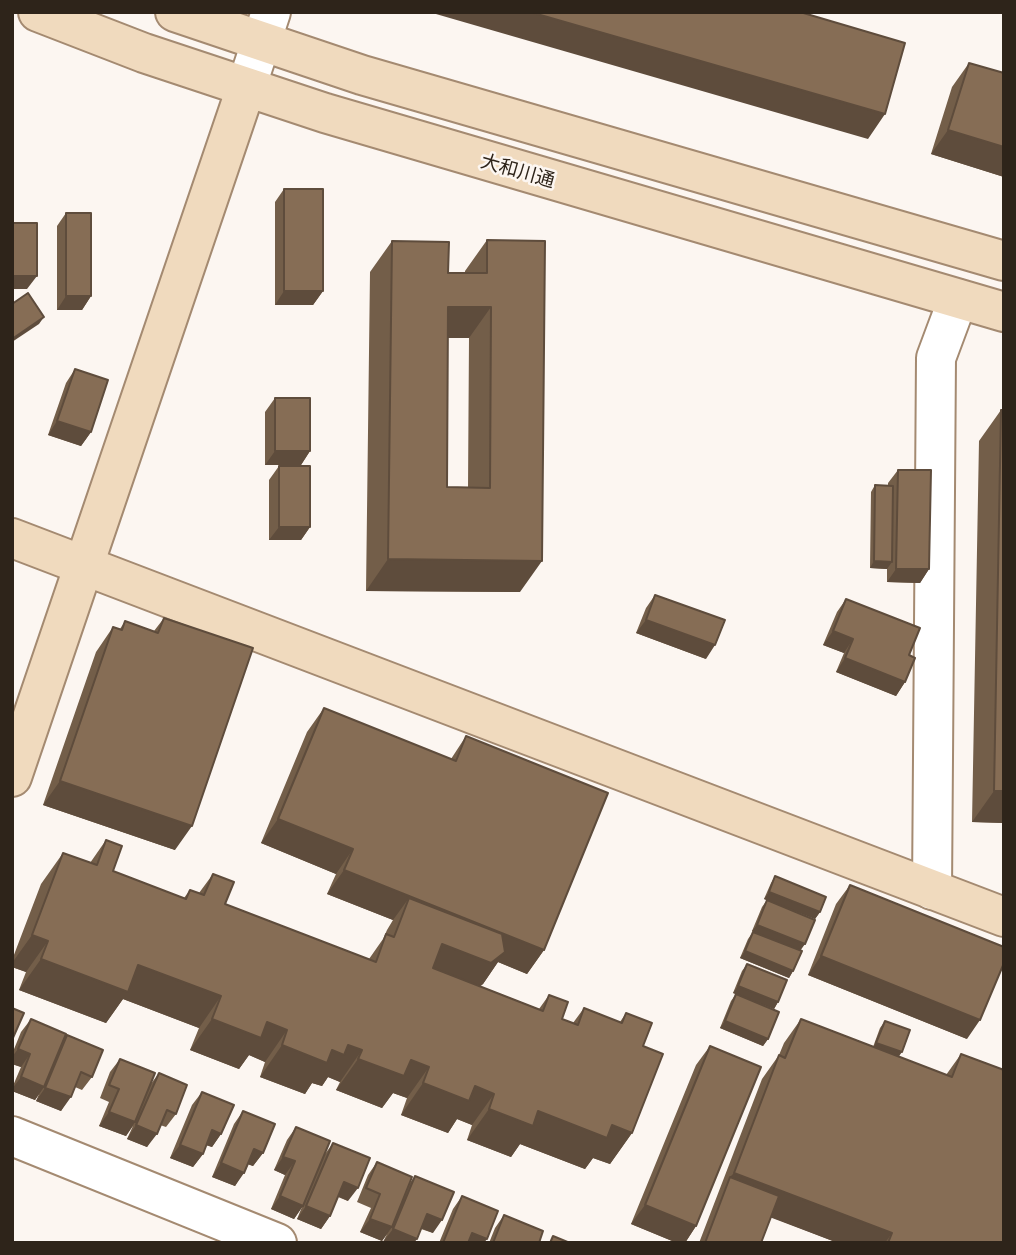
<!DOCTYPE html>
<meta charset="utf-8">
<style>
body{margin:0}
#map{position:relative;width:1016px;height:1255px;overflow:hidden;background:#fcf6f1;font-family:Georgia,serif}
canvas{display:block}
.frame{position:absolute;inset:0;border:14px solid #2e241a;pointer-events:none}
</style>
<div id="map">
<canvas width="1016" height="1255"></canvas>
<div class="frame"></div>
</div>
<script>
const c = document.querySelector('canvas').getContext('2d');
c.lineJoin = 'round';
function toPath(rows) {
  const path = new Path2D();
  for (const r of rows) {
    path.moveTo(r[0], r[1]);
    for (let i = 2; i < r.length; i += 2) path.lineTo(r[i], r[i + 1]);
  }
  return path;
}
function strokePath(path, color, width, dash) {
  c.strokeStyle = color;
  c.lineWidth = width;
  c.lineCap = dash ? 'butt' : 'round';
  c.setLineDash(dash || []);
  c.stroke(path);
}
function fill(path, color) {
  c.fillStyle = color;
  c.fill(path, 'evenodd');
}
function write(font, color, halo, rows, align = 'center') {
  c.font = font + ' Georgia,"Noto Sans JP",serif';
  c.lineWidth = 5;
  c.setLineDash([]);
  c.textBaseline = 'middle';
  c.strokeStyle = halo;
  c.fillStyle = color;
  for (const [text, x, y, turn = 0] of rows) {
    c.save();
    c.translate(x, y);
    c.rotate((+turn || 0) * Math.PI / 180);
    c.textAlign = isNaN(turn) ? turn : align;
    if (halo) c.strokeText(text, 0, 0);
    c.fillText(text, 0, 0);
    c.restore();
  }
}
const street = toPath([
 [246,88,271,12],
 [932,890,936,358,958,299],
 [12,1136,277,1243]
]);
const secondary = toPath([
 [38,12,144,53,325,113,1004,312],
 [175,12,362,75,1004,261],
 [12,538,1004,917],
 [12,777,246,88]
]);
strokePath(street, '#a48a71', 42);
strokePath(secondary, '#a48a71', 42);
strokePath(street, '#fff', 38);
strokePath(secondary, '#f0dabe', 38);
fill(toPath([
 [969,63,1004,73,1004,177,931,154,952,87],
 [284,189,323,291,313,305,275,305,275,202],
 [66,213,91,296,82,310,57,310,57,226],
 [487,240,520,592,366,591,370,272,392,241,448,273,465,273,465,271],
 [448,338,469,338,468,488,447,487],
 [75,369,91,432,81,446,48,435,66,383],
 [275,398,310,451,301,465,265,465,265,412],
 [1001,410,1004,410,1004,823,972,822,979,441],
 [279,466,310,527,301,540,269,540,269,480],
 [898,470,929,569,920,583,887,582,887,569,870,568,871,492,875,485,888,486,888,483],
 [655,595,706,659,636,633,646,608],
 [846,599,909,655,905,682,896,696,836,672,844,653,823,645,837,612],
 [164,618,175,850,43,805,96,652,113,627,120,629,125,621,154,631],
 [324,708,451,759,466,736,544,950,527,974,498,962,483,984,480,986,539,1009,549,995,562,1019,573,1023,584,1008,620,1022,626,1013,643,1046,632,1133,610,1164,593,1158,585,1169,520,1144,511,1157,467,1140,472,1125,457,1119,448,1133,401,1115,407,1098,393,1093,382,1108,336,1090,340,1082,328,1077,322,1086,312,1083,305,1094,260,1077,265,1062,249,1055,239,1069,190,1050,199,1028,123,999,106,1023,19,990,26,972,12,967,12,960,41,884,63,853,90,863,106,840,113,871,184,898,190,890,199,893,213,874,225,904,369,959,383,939,387,930,393,920,327,894,336,874,261,843,307,732],
 [775,876,820,912,815,919,764,899,771,883],
 [850,885,967,1039,808,975,836,904],
 [767,900,800,951,793,971,789,978,740,958,748,939,753,932,752,931,762,907],
 [747,964,778,1002,774,1009,733,993,742,971],
 [736,994,768,1039,763,1046,720,1028,731,1001],
 [31,1019,62,1043,67,1035,92,1077,82,1090,75,1087,61,1111,36,1101,39,1094,35,1100,12,1091,12,1088,21,1067,12,1064,12,1054,21,1032],
 [801,1019,873,1047,880,1028,885,1021,899,1057,946,1075,961,1054,1004,1243,838,1243,771,1217,761,1243,699,1243,762,1079,779,1055,784,1043],
 [710,1046,696,1226,685,1243,677,1243,631,1224,696,1065],
 [120,1059,150,1085,159,1073,176,1114,166,1127,160,1125,147,1147,127,1139,133,1126,126,1136,99,1126,109,1102,100,1098,110,1072],
 [202,1092,221,1134,212,1147,206,1145,203,1154,193,1167,170,1158,192,1105],
 [243,1111,263,1153,253,1166,248,1164,235,1186,212,1177,234,1124],
 [296,1127,325,1154,333,1143,348,1201,338,1197,330,1216,321,1229,297,1219,302,1207,294,1219,271,1209,285,1175,274,1170,287,1140],
 [377,1162,409,1184,415,1176,433,1233,421,1229,383,1242,387,1234,382,1241,360,1232,371,1208,357,1202,368,1175],
 [462,1196,484,1243,439,1243,453,1209],
 [504,1215,539,1243,489,1243,495,1228]
]), '#735e49');
fill(toPath([
 [429,12,530,12,885,114,868,139],
 [948,130,1004,147,1004,177,931,154],
 [12,276,37,276,27,289,12,289],
 [284,291,323,291,313,305,275,305],
 [66,296,91,296,82,310,57,310],
 [448,307,491,307,469,338,426,338],
 [44,317,39,324,12,342,12,339],
 [57,421,91,432,81,446,48,435],
 [275,451,310,451,301,465,265,465],
 [279,527,310,527,301,540,269,540],
 [388,559,542,561,520,592,366,591],
 [874,561,892,562,887,569,870,568],
 [896,569,929,569,920,583,887,582],
 [646,620,715,645,706,659,636,633],
 [833,631,853,639,844,653,823,645],
 [845,658,905,682,896,696,836,672],
 [60,781,192,826,175,850,43,805],
 [994,791,1004,791,1004,823,972,822],
 [278,819,353,849,336,874,261,843],
 [344,870,544,950,527,974,498,962,483,984,469,995,420,976,409,898,393,920,327,894],
 [769,892,820,912,815,919,764,899],
 [757,925,805,944,800,951,752,931],
 [32,935,48,941,26,972,12,967,12,963],
 [745,951,793,971,789,978,740,958],
 [821,956,980,1020,967,1039,808,975],
 [41,959,138,965,221,996,199,1028,123,999,106,1023,19,990],
 [738,986,778,1002,774,1009,733,993],
 [212,1019,267,1022,287,1030,265,1062,249,1055,239,1069,190,1050],
 [725,1021,768,1039,763,1046,720,1028],
 [876,1043,902,1052,897,1059,872,1049],
 [282,1045,348,1045,362,1050,340,1082,328,1077,322,1086,312,1083,305,1094,260,1077],
 [18,1049,30,1054,21,1067,12,1064,12,1057],
 [358,1059,411,1060,429,1067,407,1098,393,1093,382,1108,336,1090],
 [21,1077,44,1087,35,1100,12,1091,12,1089],
 [423,1083,475,1086,494,1094,472,1125,457,1119,448,1133,401,1115],
 [45,1088,71,1097,61,1111,36,1101],
 [489,1109,538,1111,612,1125,632,1133,610,1164,593,1158,585,1169,520,1144,511,1157,467,1140],
 [109,1112,135,1122,126,1136,99,1126],
 [136,1125,157,1134,147,1147,127,1139],
 [212,1130,221,1134,212,1147,203,1144],
 [180,1145,203,1154,193,1167,170,1158],
 [254,1149,263,1153,253,1166,244,1163],
 [283,1157,295,1161,285,1175,274,1170],
 [221,1163,244,1173,235,1186,212,1177],
 [734,1173,892,1233,885,1243,838,1243,722,1199,730,1177],
 [344,1182,358,1188,348,1201,335,1195],
 [280,1196,303,1206,294,1219,271,1209],
 [645,1205,696,1226,685,1243,677,1243,631,1224],
 [306,1206,330,1216,321,1229,297,1219],
 [427,1214,442,1220,433,1233,418,1227],
 [370,1219,392,1227,382,1241,360,1232],
 [393,1229,417,1239,414,1243,383,1242],
 [472,1233,487,1239,484,1243,465,1243]
]), '#5e4c3c');
const building = toPath([
 [530,12,800,12,905,43,885,114,530,12],
 [969,63,1004,73,1004,147,948,130,969,63],
 [284,189,323,189,323,291,284,291,284,189],
 [66,213,91,213,91,296,66,296,66,213],
 [12,223,37,223,37,276,12,276,12,223],
 [487,240,545,241,542,561,388,559,392,241,449,242,448,273,487,273,487,240],
 [448,307,491,307,490,488,447,487,448,307],
 [28,293,44,317,12,339,12,304,28,293],
 [75,369,108,380,91,432,57,421,75,369],
 [275,398,310,398,310,451,275,451,275,398],
 [1001,410,1004,410,1004,791,994,791,1001,410],
 [279,466,310,466,310,527,279,527,279,466],
 [898,470,931,470,929,569,896,569,898,470],
 [875,485,893,486,892,562,874,561,875,485],
 [655,595,725,620,715,645,646,620,655,595],
 [846,599,920,628,909,655,915,658,905,682,845,658,853,639,833,631,846,599],
 [164,618,253,648,192,826,60,781,113,627,122,630,125,621,158,633,164,618],
 [324,708,456,761,466,736,608,793,544,950,344,870,353,849,278,819,324,708],
 [106,840,122,846,113,871,186,899,190,890,204,895,213,874,234,882,225,904,376,962,386,934,394,937,409,898,502,934,505,952,491,963,442,944,433,968,543,1011,549,995,568,1002,562,1019,578,1025,584,1008,622,1023,626,1013,652,1023,643,1046,663,1054,632,1133,612,1125,607,1138,538,1111,533,1126,489,1109,494,1094,475,1086,469,1101,423,1083,429,1067,411,1060,404,1076,358,1059,362,1050,348,1045,344,1055,332,1050,327,1063,282,1045,287,1030,267,1022,261,1038,212,1019,221,996,138,965,128,992,41,959,48,941,32,935,63,853,97,865,106,840],
 [775,876,826,897,820,912,769,892,775,876],
 [850,885,1004,947,1004,963,980,1020,821,956,850,885],
 [767,900,815,920,805,944,757,925,767,900],
 [753,932,802,951,793,971,745,951,753,932],
 [747,964,787,980,778,1002,738,986,747,964],
 [736,994,779,1012,768,1039,725,1021,736,994],
 [12,1008,24,1013,12,1040,12,1008],
 [31,1019,66,1034,44,1087,21,1077,30,1054,18,1049,31,1019],
 [801,1019,952,1077,961,1054,1004,1070,1004,1243,888,1243,892,1233,734,1173,779,1055,785,1058,801,1019],
 [885,1021,910,1030,902,1052,876,1043,885,1021],
 [67,1035,103,1050,92,1077,81,1072,71,1097,45,1088,67,1035],
 [710,1046,761,1067,696,1226,645,1205,710,1046],
 [120,1059,155,1073,135,1122,109,1112,119,1089,109,1085,120,1059],
 [159,1073,187,1085,176,1114,167,1110,157,1134,136,1125,159,1073],
 [202,1092,234,1105,221,1134,212,1130,203,1154,180,1145,202,1092],
 [243,1111,275,1124,263,1153,254,1149,244,1173,221,1163,243,1111],
 [296,1127,330,1141,303,1206,280,1196,295,1161,283,1157,296,1127],
 [333,1143,370,1158,358,1188,344,1182,330,1216,306,1206,333,1143],
 [377,1162,412,1177,392,1227,370,1219,380,1194,366,1188,377,1162],
 [415,1176,454,1192,442,1220,427,1214,417,1239,393,1229,415,1176],
 [730,1177,779,1196,761,1243,705,1243,730,1177],
 [462,1196,498,1211,487,1239,472,1233,468,1243,443,1243,462,1196],
 [504,1215,543,1231,539,1243,493,1243,504,1215],
 [553,1236,570,1243,550,1243,553,1236]
]);
fill(building, '#866d55');
strokePath(building, '#5e4c3c', 2);
write('19px', '#2e241a', '#fcf6f1', [
 ["大和川通",518,170,16]
]);
</script>
